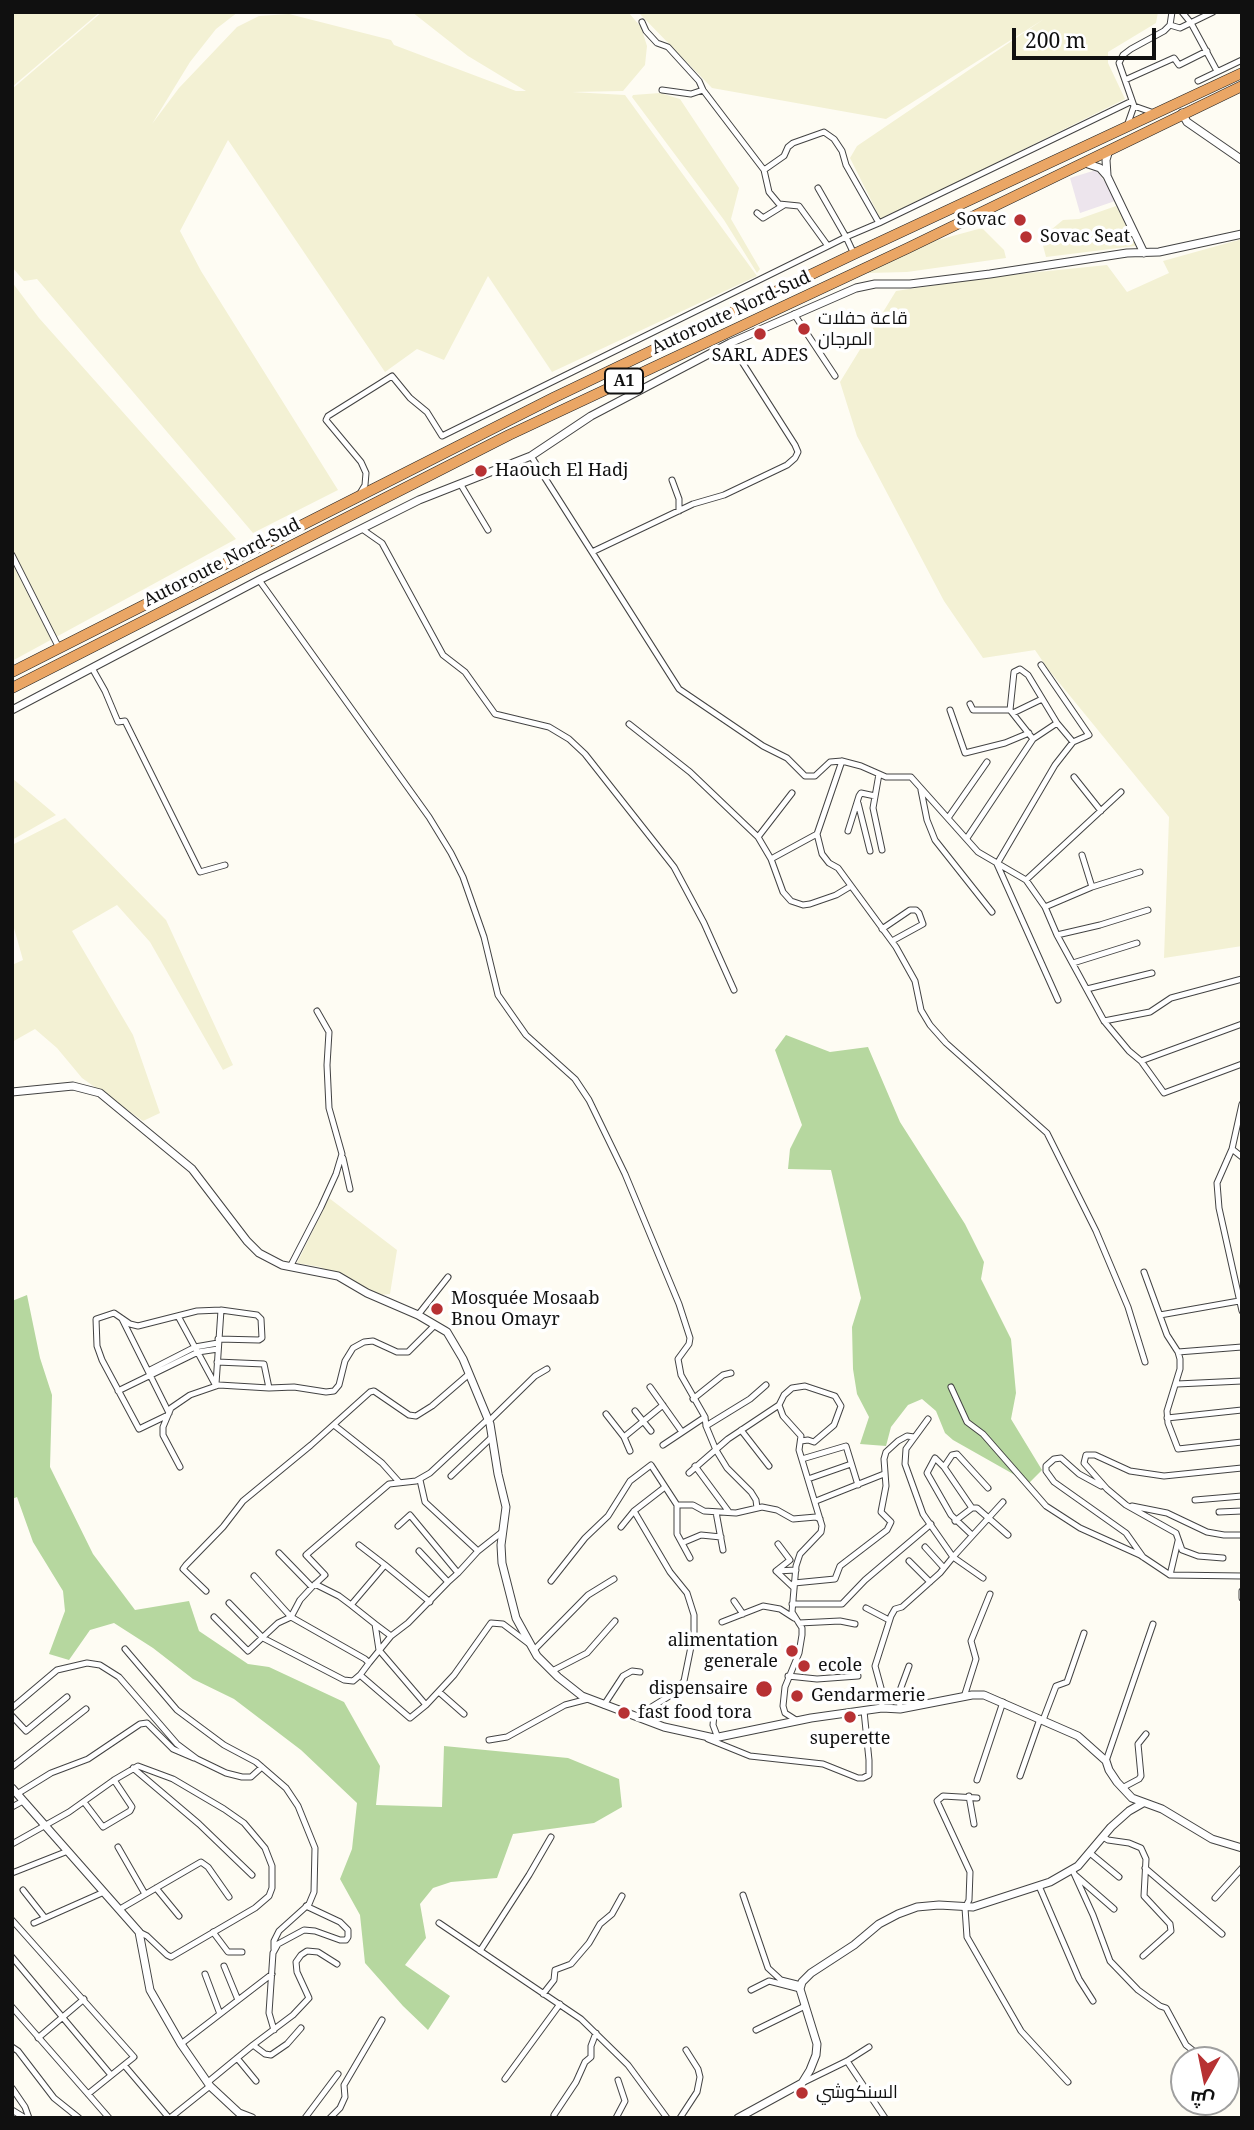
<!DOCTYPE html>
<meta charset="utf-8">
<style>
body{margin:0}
#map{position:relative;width:1254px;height:2130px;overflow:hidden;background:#fefcf3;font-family:"Noto Serif",Cairo,serif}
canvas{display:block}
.frame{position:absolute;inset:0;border:14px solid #101010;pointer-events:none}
.north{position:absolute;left:1170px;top:2046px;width:70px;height:70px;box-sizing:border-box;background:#fff;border:2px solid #9f9f9f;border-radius:50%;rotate:189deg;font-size:19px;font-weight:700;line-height:28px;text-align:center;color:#101010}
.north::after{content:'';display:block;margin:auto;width:24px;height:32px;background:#b73133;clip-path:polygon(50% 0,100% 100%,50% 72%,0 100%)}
.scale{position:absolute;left:1012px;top:28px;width:144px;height:32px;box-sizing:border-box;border:4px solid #101010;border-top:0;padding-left:9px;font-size:21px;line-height:24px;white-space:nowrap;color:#101010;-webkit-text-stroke:5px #fff;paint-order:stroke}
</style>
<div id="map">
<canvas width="1254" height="2130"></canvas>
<div class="frame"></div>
<div class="north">ش</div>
<div class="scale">200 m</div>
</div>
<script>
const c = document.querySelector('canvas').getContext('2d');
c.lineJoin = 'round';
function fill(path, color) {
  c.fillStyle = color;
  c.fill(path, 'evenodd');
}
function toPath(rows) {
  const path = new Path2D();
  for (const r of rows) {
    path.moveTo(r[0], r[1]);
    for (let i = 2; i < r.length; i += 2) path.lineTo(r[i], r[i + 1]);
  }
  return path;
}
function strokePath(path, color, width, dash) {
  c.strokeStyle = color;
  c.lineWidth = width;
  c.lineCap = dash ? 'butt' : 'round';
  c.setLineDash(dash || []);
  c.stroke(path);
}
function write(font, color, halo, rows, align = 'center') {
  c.font = font + ' "Noto Serif",Cairo,serif';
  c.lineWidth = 7;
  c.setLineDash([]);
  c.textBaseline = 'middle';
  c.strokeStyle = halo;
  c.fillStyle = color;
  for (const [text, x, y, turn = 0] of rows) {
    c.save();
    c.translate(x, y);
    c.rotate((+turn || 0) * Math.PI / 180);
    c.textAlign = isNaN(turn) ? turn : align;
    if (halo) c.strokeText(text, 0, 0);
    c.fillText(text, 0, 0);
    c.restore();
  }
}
fill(toPath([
 [1096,170,1118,200,1080,213,1070,178]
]), '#ede5ed');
fill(toPath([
 [12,12,100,12,12,87],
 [102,12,238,12,216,29,190,62,152,124,179,88,237,27,259,16,289,14,391,40,394,45,516,91,526,91,468,56,412,12,628,12,641,27,647,46,645,65,623,91,572,92,625,95,757,276,552,372,488,276,444,360,417,349,385,372,228,140,180,231,201,271,338,490,253,533,37,279,24,281,12,267,12,89],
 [638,12,1055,13,1158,12,1156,23,1108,52,1108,63,1125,99,881,220,850,158,857,146,1044,19,886,119,712,88],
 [660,93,680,99,739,188,731,219,760,269,757,273,724,220,632,97,633,95],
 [1116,206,1135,240,1135,246,1046,257,1041,238,1063,220,1079,219],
 [982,228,1004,250,1006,258,907,272,867,273,864,269,923,244],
 [1242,239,1242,946,1164,958,1169,817,1048,669,1035,650,983,658,944,601,857,436,840,382,896,291,990,277,1107,265,1127,292,1169,273,1163,261],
 [12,282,39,318,236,539,12,661],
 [12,778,56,815,12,840],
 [65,818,166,920,233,1065,223,1070,150,942,117,905,72,931,133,1035,160,1113,143,1121,82,1078,57,1048,35,1029,12,1042,12,965,23,960,12,921,12,845],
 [329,1198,397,1250,390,1294,380,1295,320,1267,297,1263]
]), '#f3f1d4');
fill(toPath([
 [786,1035,830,1052,868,1047,900,1122,965,1224,984,1262,981,1279,1011,1339,1016,1393,1011,1419,1042,1470,1029,1483,953,1440,945,1433,936,1411,922,1399,908,1405,891,1427,886,1446,860,1444,869,1417,857,1394,853,1369,852,1327,861,1298,831,1170,788,1169,790,1149,802,1125,775,1050],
 [27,1295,40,1358,52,1395,50,1467,93,1554,135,1610,189,1601,199,1631,248,1664,269,1667,344,1702,380,1766,376,1805,442,1807,444,1746,568,1758,619,1779,622,1807,594,1823,513,1834,497,1878,451,1882,433,1888,420,1904,426,1938,405,1965,450,1996,428,2030,403,2006,365,1963,360,1915,340,1879,352,1849,357,1803,301,1750,234,1699,193,1679,153,1648,114,1623,90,1630,69,1660,49,1654,65,1611,63,1591,33,1542,17,1497,12,1499,12,1301]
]), '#b6d79f');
const minor = toPath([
 [1182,12,1191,23,1217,71],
 [642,22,646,31,657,43,668,47,699,81,703,90,764,170],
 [1170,25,1180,28,1213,12],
 [1125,80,1174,58,1179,65,1207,51],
 [1198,81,1242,60],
 [662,90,691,94,703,90],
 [1134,106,1154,113],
 [1127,126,1134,106,1119,63,1123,55,1131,49,1164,31,1170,25,1172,12],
 [818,188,846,237,879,223],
 [757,213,763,218,784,205],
 [828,246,846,237,854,254],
 [794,314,835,376],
 [531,456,679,689,763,746,787,758,805,776,815,776,830,762,842,761,861,766,886,777,911,777,978,852,1026,880,1045,907,1057,935,1104,1021,1129,1051,1141,1061,1164,1093,1242,1064],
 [672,480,679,499,679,511],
 [461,485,488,530],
 [359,495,365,485,366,473,361,462,326,420,328,416,392,376,410,398,427,412,442,436,828,246,799,206,779,204,769,192,764,170,784,156,788,147,793,143,824,132,834,139,842,151,846,165,879,223,1132,101],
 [362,529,382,543,443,655,465,672,495,714,549,727,569,739,585,754,674,867,704,923,734,990],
 [592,552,693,504,724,495,787,465,795,458,798,452,795,445,730,343],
 [12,555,59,648],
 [259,580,429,817,451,853,463,877,484,937,498,995,526,1035,575,1079,589,1100,625,1174,679,1304,690,1338,689,1344,678,1359,681,1375,705,1417,706,1426,716,1450,727,1468,751,1492,756,1500,757,1508],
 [1041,665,1089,735,1073,742],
 [92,668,105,691,118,722,125,721,200,872,225,865],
 [950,710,965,753,1005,743,1029,733],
 [1010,710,1014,672,1020,669,1028,675,1057,723],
 [1013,713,1042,699],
 [629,724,690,772,758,837,771,859,783,892,791,901,803,905,810,904,836,895,851,886],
 [1033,739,1057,723,1073,742,1055,765,997,864,1058,1000],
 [842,761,817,834,822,854,829,863,838,868,896,947,915,981,921,1010,930,1025,946,1043,1047,1133,1096,1231,1128,1307,1145,1362],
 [879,774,873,808,882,850],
 [1074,777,1101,811],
 [921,790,927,820,935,840,992,912],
 [858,803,870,851],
 [948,818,987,762],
 [848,831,859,796,861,793,875,796],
 [758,837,792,793],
 [967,838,1033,739,1010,710,973,710,970,704],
 [1082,855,1092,887],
 [771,859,817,834],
 [1026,880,1121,792],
 [1045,907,1092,887,1140,872],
 [882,929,910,910,916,910,919,913,923,924,892,941],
 [1057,935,1100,925,1148,910],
 [1073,963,1137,943],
 [1087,989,1152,973],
 [1104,1021,1150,1012,1171,998,1242,979],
 [1141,1061,1242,1024],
 [1242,1104,1232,1149,1242,1157],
 [1232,1149,1217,1183,1219,1208,1242,1311],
 [343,1158,350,1189],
 [290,1267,321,1207,336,1174,342,1154,329,1108,327,1065,329,1032,317,1011],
 [1144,1272,1167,1335,1178,1352,1180,1359,1180,1369,1167,1411,1168,1423,1178,1449,1242,1442],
 [418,1315,448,1277],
 [1160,1315,1239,1301],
 [178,1316,216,1386],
 [122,1319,169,1413],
 [1178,1352,1242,1347],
 [217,1362,264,1364,269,1388],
 [148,1371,195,1347,218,1343],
 [216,1384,221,1310],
 [1177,1384,1242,1381],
 [650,1387,682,1432],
 [951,1387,967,1422,983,1434,1046,1506,1080,1528,1140,1555,1170,1575,1242,1576],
 [118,1391,198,1352,218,1349],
 [693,1399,723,1375,731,1373],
 [779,1405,783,1416,801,1436,799,1450,822,1526,821,1532,800,1554,796,1566,792,1612,802,1628,802,1635,799,1653,785,1687,783,1706,785,1713,796,1720],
 [635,1411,651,1431],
 [606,1414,624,1437,630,1451],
 [166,1416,139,1429,102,1360,97,1346,96,1319,114,1313,130,1324,138,1326,197,1311,221,1310,257,1315,261,1319,262,1338,259,1340,218,1339],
 [1167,1418,1242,1410],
 [489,1421,535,1376,547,1369],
 [334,1425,382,1463,399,1482],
 [706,1426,750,1399,766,1385],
 [741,1430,769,1466],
 [624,1437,663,1405],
 [663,1445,705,1417],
 [802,1459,846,1446,858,1485],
 [695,1466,729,1512],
 [180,1467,163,1435,163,1427,171,1408,190,1395,219,1385,269,1388,294,1387,326,1392,334,1391,339,1385,345,1361,353,1348,364,1342,373,1341,397,1352,408,1352,435,1325],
 [944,1467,952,1455,957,1454,988,1488],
 [689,1473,728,1439,779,1405,784,1395,792,1388,805,1386,835,1396,841,1406,834,1425,814,1442,808,1440,801,1441],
 [451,1476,492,1437],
 [808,1479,851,1464],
 [420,1480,425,1502,478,1551],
 [1101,1486,1079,1474,1061,1458,1054,1459,1046,1466,1046,1471,1054,1482,1126,1533,1143,1557],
 [1195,1500,1242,1496],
 [816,1501,884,1474],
 [677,1505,693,1505,704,1511,736,1513,762,1507,777,1510,793,1519,816,1517,820,1519],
 [1132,1506,1167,1513,1207,1532,1224,1535,1242,1535],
 [634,1511,670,1572,687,1593,694,1615,694,1632,684,1681,671,1695,637,1716],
 [716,1512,723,1550],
 [1219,1512,1242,1511],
 [955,1521,972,1508],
 [398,1526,410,1515,458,1573,478,1551,502,1532],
 [621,1527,634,1511,665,1487],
 [972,1535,951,1515,927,1473,935,1458,944,1467,972,1508,977,1508,1008,1535],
 [682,1543,701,1535,721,1537],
 [359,1545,385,1565],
 [925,1547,944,1568],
 [419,1551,448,1582,458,1573],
 [1223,1558,1198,1556,1182,1550,1176,1533,1126,1505,1107,1489,1084,1463,1086,1455,1095,1455,1130,1471,1164,1476,1242,1468],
 [909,1561,930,1582],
 [776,1571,790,1560,778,1544],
 [1170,1575,1178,1541],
 [254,1576,291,1617,365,1659,369,1663,360,1675,410,1718,426,1705,454,1675,491,1623,503,1624,528,1643],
 [983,1578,953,1557,1003,1502],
 [551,1581,585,1538,608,1516,630,1481,651,1465,677,1505,677,1534,690,1558],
 [794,1583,835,1579,840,1566,887,1530,891,1522,881,1512,886,1486,884,1459,886,1452,898,1441,907,1436,914,1437],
 [315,1584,339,1596,351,1605],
 [312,1587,325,1575,306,1555,389,1484,416,1481,430,1473,488,1419],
 [794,1588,776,1571,796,1570],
 [206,1591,183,1569,186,1565,223,1527,243,1501,311,1445,370,1392,374,1391,409,1415,416,1416,432,1406,469,1374],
 [1242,1591,1242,1598],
 [734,1601,743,1614],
 [229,1603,263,1638,344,1680,353,1681,360,1675],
 [792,1604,842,1604,865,1580,931,1524],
 [866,1608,889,1620],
 [214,1617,248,1651,278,1623,291,1617,300,1600,312,1587,279,1553],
 [722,1622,763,1606,780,1609,794,1618],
 [799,1623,840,1621,855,1624],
 [391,1636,408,1623,448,1582],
 [125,1649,177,1710,224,1745,256,1762,286,1788,298,1806,315,1848,314,1892,309,1904,279,1931,274,1941,274,1949],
 [534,1650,588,1595,614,1579],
 [369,1663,391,1636,375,1624],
 [552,1671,587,1653,615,1621],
 [788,1676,817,1679,858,1676],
 [439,1692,464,1714],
 [964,1697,976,1659,971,1641,990,1594],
 [426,1705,379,1650,375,1624,351,1605,385,1565,430,1602],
 [604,1705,623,1676,632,1671,640,1672],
 [12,1708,57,1670,87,1663,100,1665,119,1677,177,1744,197,1759,226,1773,242,1777,251,1777,262,1767],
 [718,1708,714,1715,713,1725,718,1738],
 [882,1708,881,1688,875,1666,891,1616,895,1609,902,1607,940,1573,953,1557,923,1514,905,1464,906,1449,928,1419],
 [900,1709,899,1693,909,1666],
 [12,1716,26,1731,67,1697],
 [1043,1720,1056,1686,1067,1682,1084,1633],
 [708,1739,750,1756,823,1764,858,1778,863,1778,869,1775,869,1760,864,1711],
 [489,1740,507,1737,565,1705,588,1699],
 [1106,1761,1153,1624],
 [12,1767,86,1709],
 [133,1768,199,1824,252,1875],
 [1020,1776,1040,1719],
 [977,1780,1003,1702],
 [1122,1788,1139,1779,1141,1776,1138,1744,1146,1734],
 [17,1794,51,1773,88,1759,140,1724,147,1723,173,1749,194,1758],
 [969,1796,974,1824],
 [977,1798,943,1796,937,1801,970,1872,969,1900,965,1908,967,1937,1021,2031,1068,2082],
 [84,1802,103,1827,130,1811,132,1807,114,1780],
 [12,1807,23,1801],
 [1103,1837,1108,1840,1129,1843,1141,1848,1146,1859,1144,1896,1170,1924,1171,1931,1143,1956],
 [12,1844,69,1812,114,1780,138,1766,173,1779,224,1809,244,1823,265,1848,272,1866,272,1888,269,1896,255,1908,171,1957,167,1955,147,1936,139,1932],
 [118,1847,145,1894],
 [1090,1853,1119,1877],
 [1145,1868,1222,1934],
 [1072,1869,1093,1915,1110,1961,1138,1990,1160,2006,1166,2008,1186,2045,1205,2060],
 [12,1873,68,1851],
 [1075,1875,1114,1909],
 [1039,1886,1079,1979,1093,2001],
 [156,1888,179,1916],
 [23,1890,45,1918],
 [743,1895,768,1968,781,1980,801,1985],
 [1215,1898,1242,1868],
 [120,1909,201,1862,208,1867,229,1897],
 [12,1920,134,2057,88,2094],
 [34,1923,104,1892],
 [439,1923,581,2019,628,2065,667,2118],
 [213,1932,228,1952,242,1952],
 [480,1951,529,1875,551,1837],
 [12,1957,111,2075],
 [224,1966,238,2000],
 [205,1974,220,2014],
 [751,1990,769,1981,800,1989],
 [543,1994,554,1980,555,1970,571,1964,589,1943,600,1924,612,1914,622,1896],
 [12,2007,109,2118],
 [274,2030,269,2013,273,1953,278,1944,304,1930,315,1931,340,1940,346,1940,348,1937,348,1930,340,1922,306,1906],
 [756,2030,805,2006],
 [38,2038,84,1999],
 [181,2044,272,1974],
 [253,2045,293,2015,309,1998,297,1972,296,1962,301,1955,307,1951,318,1952,337,1964],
 [12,2047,18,2051,54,2098,79,2118],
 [237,2058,256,2081],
 [847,2061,885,2118],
 [124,2065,169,2118],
 [505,2079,560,2004],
 [208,2082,253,2045,265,2054,271,2055,287,2044,301,2028],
 [804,2082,847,2061,869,2047],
 [12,2088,25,2107,29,2118],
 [12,2110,25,2118],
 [554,2115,576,2082,585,2062,591,2057,591,2046,596,2033],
 [170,2118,210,2086],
 [305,2118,338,2074],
 [330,2118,340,2108,345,2097,344,2085,382,2020],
 [616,2118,625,2101,618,2080],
 [680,2118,697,2092,700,2077,698,2069,686,2050]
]);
const tertiary = toPath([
 [1182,113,1187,122,1242,160],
 [1085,163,1100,168,1107,176,1144,253],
 [1107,175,1106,160,1109,150],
 [12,710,259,580,419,500,531,456,591,416,730,343,856,288,875,284,910,284,990,274,1127,253,1159,252,1242,234],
 [12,1092,73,1086,100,1093,192,1169,247,1241,259,1253,282,1265,338,1276,367,1293,418,1315,447,1332,463,1359,490,1424,498,1474,506,1507,501,1545,502,1563,516,1618,537,1656,558,1677,582,1696,664,1727,714,1738,811,1718,882,1708,900,1709,972,1695,984,1695,1078,1736,1106,1761,1109,1770,1117,1782,1132,1798,1162,1809,1212,1839,1242,1848],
 [12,1788,139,1932,150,1990,181,2044,210,2086,239,2113,252,2118],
 [738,2118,802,2083,810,2070,816,2055,817,2044,800,1989,802,1982,811,1973,854,1945,879,1924,898,1914,917,1907,939,1905,973,1907,1050,1882,1078,1866,1111,1827,1129,1811,1143,1803]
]);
const motorway = toPath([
 [12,672,555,397,854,254,1242,73],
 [12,688,509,435,908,248,1242,86]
]);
strokePath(minor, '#434343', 7);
strokePath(tertiary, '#434343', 9);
strokePath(motorway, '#212121', 11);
strokePath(minor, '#fff', 5);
strokePath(tertiary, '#fff', 7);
strokePath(motorway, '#eaa665', 10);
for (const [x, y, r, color] of [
 [1020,220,7,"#b73133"],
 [1026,237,7,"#b73133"],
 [804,329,7,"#b73133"],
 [760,334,7,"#b73133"],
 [481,471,7,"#b73133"],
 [437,1309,7,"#b73133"],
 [792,1651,7,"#b73133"],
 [804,1666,7,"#b73133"],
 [764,1689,9,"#b73133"],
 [797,1696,7,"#b73133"],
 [624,1713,7,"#b73133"],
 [850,1717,7,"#b73133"],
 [802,2093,7,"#b73133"]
]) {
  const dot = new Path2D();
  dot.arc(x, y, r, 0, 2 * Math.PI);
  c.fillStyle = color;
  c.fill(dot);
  strokePath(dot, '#fff', 2.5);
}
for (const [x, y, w] of [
 [624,381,38]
]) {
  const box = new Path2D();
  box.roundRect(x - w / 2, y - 12.5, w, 25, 5);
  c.fillStyle = '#fff';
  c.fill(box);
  strokePath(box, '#101010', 2);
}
write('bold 16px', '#101010', null, [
 ["A1",624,381]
]);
write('18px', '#101010', '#fff', [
 ["Sovac",1006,220,"right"],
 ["Sovac Seat",1040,237],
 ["قاعة حفلات",818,319],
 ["المرجان",818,340],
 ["SARL ADES",760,356,"center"],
 ["Haouch El Hadj",495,471],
 ["Mosquée Mosaab",451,1299],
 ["Bnou Omayr",451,1320],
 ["alimentation",778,1641,"right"],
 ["generale",778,1662,"right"],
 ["ecole",818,1666],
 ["dispensaire",748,1689,"right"],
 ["Gendarmerie",811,1696],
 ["fast food tora",638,1713],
 ["superette",850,1739,"center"],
 ["السنكوشي",816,2093]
], 'left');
write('18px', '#101010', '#fff', [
 ["Autoroute Nord-Sud",731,313,-25],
 ["Autoroute Nord-Sud",222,563,-27]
]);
</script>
